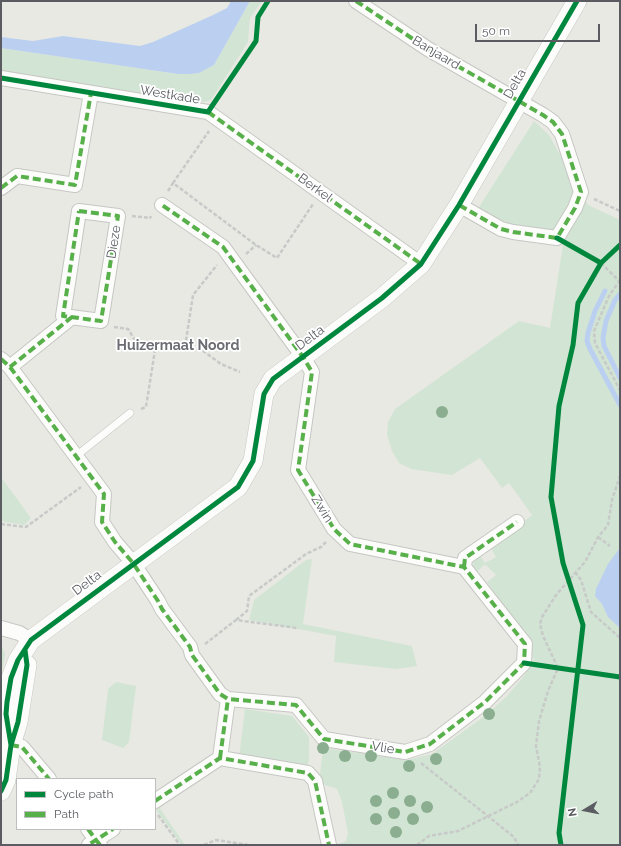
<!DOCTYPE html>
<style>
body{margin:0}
#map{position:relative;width:621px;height:846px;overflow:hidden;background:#e9e9e3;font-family:Raleway,sans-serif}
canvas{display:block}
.frame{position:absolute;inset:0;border:2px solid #5a5c61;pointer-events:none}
.legend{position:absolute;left:16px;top:778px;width:140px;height:52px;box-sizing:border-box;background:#fff;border:1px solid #bdbec0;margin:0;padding:5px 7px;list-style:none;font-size:12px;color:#5a5c61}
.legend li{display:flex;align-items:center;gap:8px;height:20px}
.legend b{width:20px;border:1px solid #bdbec0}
.north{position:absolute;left:565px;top:790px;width:40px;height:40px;-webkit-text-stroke:3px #fff;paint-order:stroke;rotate:260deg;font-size:11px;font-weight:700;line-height:16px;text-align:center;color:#5a5c61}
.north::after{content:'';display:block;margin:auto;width:14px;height:18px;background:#5a5c61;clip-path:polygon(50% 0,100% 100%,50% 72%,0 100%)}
.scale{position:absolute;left:475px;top:24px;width:125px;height:18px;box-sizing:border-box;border:2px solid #5a5c61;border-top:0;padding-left:5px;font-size:12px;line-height:14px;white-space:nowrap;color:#5a5c61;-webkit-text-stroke:3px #fff;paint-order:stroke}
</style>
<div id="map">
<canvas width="621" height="846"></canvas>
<div class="frame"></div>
<ul class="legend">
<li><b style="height:5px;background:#00873e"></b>Cycle path</li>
<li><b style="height:5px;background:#58b04a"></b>Path</li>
</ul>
<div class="north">N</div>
<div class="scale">50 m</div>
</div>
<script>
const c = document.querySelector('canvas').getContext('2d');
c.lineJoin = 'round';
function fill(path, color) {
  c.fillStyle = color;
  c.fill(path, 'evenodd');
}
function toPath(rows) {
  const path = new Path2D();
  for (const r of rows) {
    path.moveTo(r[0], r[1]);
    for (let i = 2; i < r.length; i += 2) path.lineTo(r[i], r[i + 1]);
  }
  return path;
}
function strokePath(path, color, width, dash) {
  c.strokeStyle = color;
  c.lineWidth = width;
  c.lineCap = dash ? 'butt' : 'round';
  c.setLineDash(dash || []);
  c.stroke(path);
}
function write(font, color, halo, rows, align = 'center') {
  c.font = font + ' Raleway,sans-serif';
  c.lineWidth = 3.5;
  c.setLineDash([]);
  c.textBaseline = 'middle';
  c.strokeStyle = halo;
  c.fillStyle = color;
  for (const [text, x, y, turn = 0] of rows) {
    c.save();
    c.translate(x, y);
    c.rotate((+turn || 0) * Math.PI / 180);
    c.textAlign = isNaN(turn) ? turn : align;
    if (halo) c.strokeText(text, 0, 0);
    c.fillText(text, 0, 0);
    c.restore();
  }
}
fill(toPath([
 [250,1,262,1,250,18,248,42,211,100,204,102,109,90,1,73,1,48,178,74,199,73,214,65],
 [534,121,549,135,588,205,620,220,620,845,335,845,346,841,348,833,342,802,337,789,319,783,323,748,407,760,432,754,486,715,507,696,524,676,534,660,530,652,530,644,487,582,496,575,486,565,484,565,478,571,475,570,473,564,474,559,479,554,485,563,496,557,490,547,532,515,509,483,502,488,480,458,452,475,411,469,399,463,392,451,387,435,388,422,395,409,519,321,550,328,563,245,551,232,502,224,481,211,479,207],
 [1,477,31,518,24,525,1,521],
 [312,559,303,624,412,646,417,666,396,669,334,662,336,636,249,620,254,600,306,560],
 [1,645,5,654,1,678],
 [116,682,136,686,129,742,123,748,102,740,108,689],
 [245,709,292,716,309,737,309,761,306,768,239,758],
 [159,807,185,845,182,845,156,810]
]), '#d2e4d3');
fill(toPath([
 [231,1,250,1,214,65,199,73,191,74,178,74,1,48,1,37,33,41,63,36,140,46,153,42,213,15,227,8],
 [620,548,620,628,608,617,602,604,595,596,596,589,608,564]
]), '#bbd0f0');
strokePath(toPath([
 [605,291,595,311,588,333,587,341,590,349,620,405],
 [620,294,615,300,606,321,603,338,604,346,620,378]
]), '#bbd0f0', 5);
const lane = toPath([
 [76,456,130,413]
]);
const street = toPath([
 [356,1,428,49,543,115,553,122,562,134,581,192,575,208,557,238,513,232,501,229,459,205],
 [1,78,208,112,421,264],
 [1,188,17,176,75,185,91,93],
 [79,211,118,216,101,321,63,316,79,211],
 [1,359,10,367,104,494,102,522,115,542,133,563,158,601,162,609,190,647,192,655,220,694,228,699,296,705,324,739,405,752,430,744,485,702,524,663,525,644,464,567,350,544,334,529,298,470,312,372,303,357,223,247,162,205],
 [10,367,72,317],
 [464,567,465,558,517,522],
 [1,628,19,633,31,640],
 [11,745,22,747,49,779],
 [220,758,228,699],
 [155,801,220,758,308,773,315,781,329,845],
 [88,829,96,840,89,845],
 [100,845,96,840,113,829]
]);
const secondary = toPath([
 [11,745,6,714,7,702,11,678,18,660,31,640,238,487,253,461,264,394,273,379,382,298,421,264,459,205,577,1],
 [1,791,6,780,11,745,18,722,27,665]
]);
strokePath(lane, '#c6c6c4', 8);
strokePath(street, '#c6c6c4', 16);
strokePath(secondary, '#c6c6c5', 20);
strokePath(toPath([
 [173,183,209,131],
 [168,191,173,183,256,245,277,258,313,204],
 [594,199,620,211],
 [132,216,150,218,151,216],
 [246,254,256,245],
 [601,263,619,281],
 [620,280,609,296,594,331,595,343,620,390],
 [114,327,128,329,135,340,185,347,193,295,217,265],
 [185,347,203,351,221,364,240,372],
 [141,409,146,407,156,344],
 [1,524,26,527,81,487],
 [598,537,610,546],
 [575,572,581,580,591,612,620,638],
 [236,620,247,611,249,596,306,554,321,547,326,542],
 [205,644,236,620,297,628],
 [421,763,514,837,518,845],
 [158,815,180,845],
 [204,845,216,840,249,845],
 [417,845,429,836,458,831,517,802,530,793,539,779,540,767,536,746,539,721,548,691,558,668,543,636,540,624,542,617,556,595,585,562,598,537,608,525,612,500,620,476]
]), '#c7cac8', 2.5, [4, 2]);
strokePath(lane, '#fcfcfb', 7);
strokePath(street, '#fcfcfb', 14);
strokePath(secondary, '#fcfcfb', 19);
strokePath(toPath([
 [356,1,428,49,543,115,553,122,562,134,581,192,575,208,557,238,513,232,501,229,459,205],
 [208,112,421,264],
 [1,188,17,176,75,185,91,93],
 [79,211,118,216,101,321,63,316,79,211],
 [1,359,10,367,104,494,102,522,115,542,133,563,158,601,162,609,190,647,192,655,220,694,228,699,296,705,324,739,405,752,430,744,485,702,524,663,525,644,464,567,350,544,334,529,298,470,312,372,303,357,223,247,162,205],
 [10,367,72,317],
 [464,567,465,558,517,522],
 [11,745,22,747,49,779],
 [220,758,228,699],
 [155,801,220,758,308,773,315,781,329,845],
 [88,829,96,840,88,845],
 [100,845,96,840,113,829]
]), '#58b04a', 4, [8, 4]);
strokePath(toPath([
 [1,78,208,112,256,41,258,17,268,1],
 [557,238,601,263],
 [524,663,620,677],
 [11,745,6,714,7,702,11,678,18,660,31,640,238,487,253,461,264,394,273,379,382,298,421,264,459,205,577,1],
 [1,791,6,780,11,745,18,722,27,665,25,650],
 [561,845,559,833,583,625,563,563,551,497,559,406,573,345,578,303,601,263,620,245]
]), '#00873e', 5);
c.fillStyle = '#8aae8f';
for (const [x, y] of [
 [442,412],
 [489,714],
 [323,748],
 [345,756],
 [371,756],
 [436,759],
 [409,766],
 [393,793],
 [376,801],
 [410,801],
 [427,807],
 [394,813],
 [376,819],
 [413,819],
 [396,832]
]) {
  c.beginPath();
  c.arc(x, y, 6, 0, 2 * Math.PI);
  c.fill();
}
write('13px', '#5a5c61', '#fff', [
 ["Banjaard",436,53,31],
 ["Delta",515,84,-60],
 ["Westkade",170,95,9],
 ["Berkel",315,188,36],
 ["Dieze",114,242,-81],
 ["Delta",310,338,-37],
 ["Zwin",322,509,58],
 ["Delta",87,583,-37],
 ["Vlie",383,748,9]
]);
write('bold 14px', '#6b6d72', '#fff', [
 ["Huizermaat Noord",178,346]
]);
</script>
